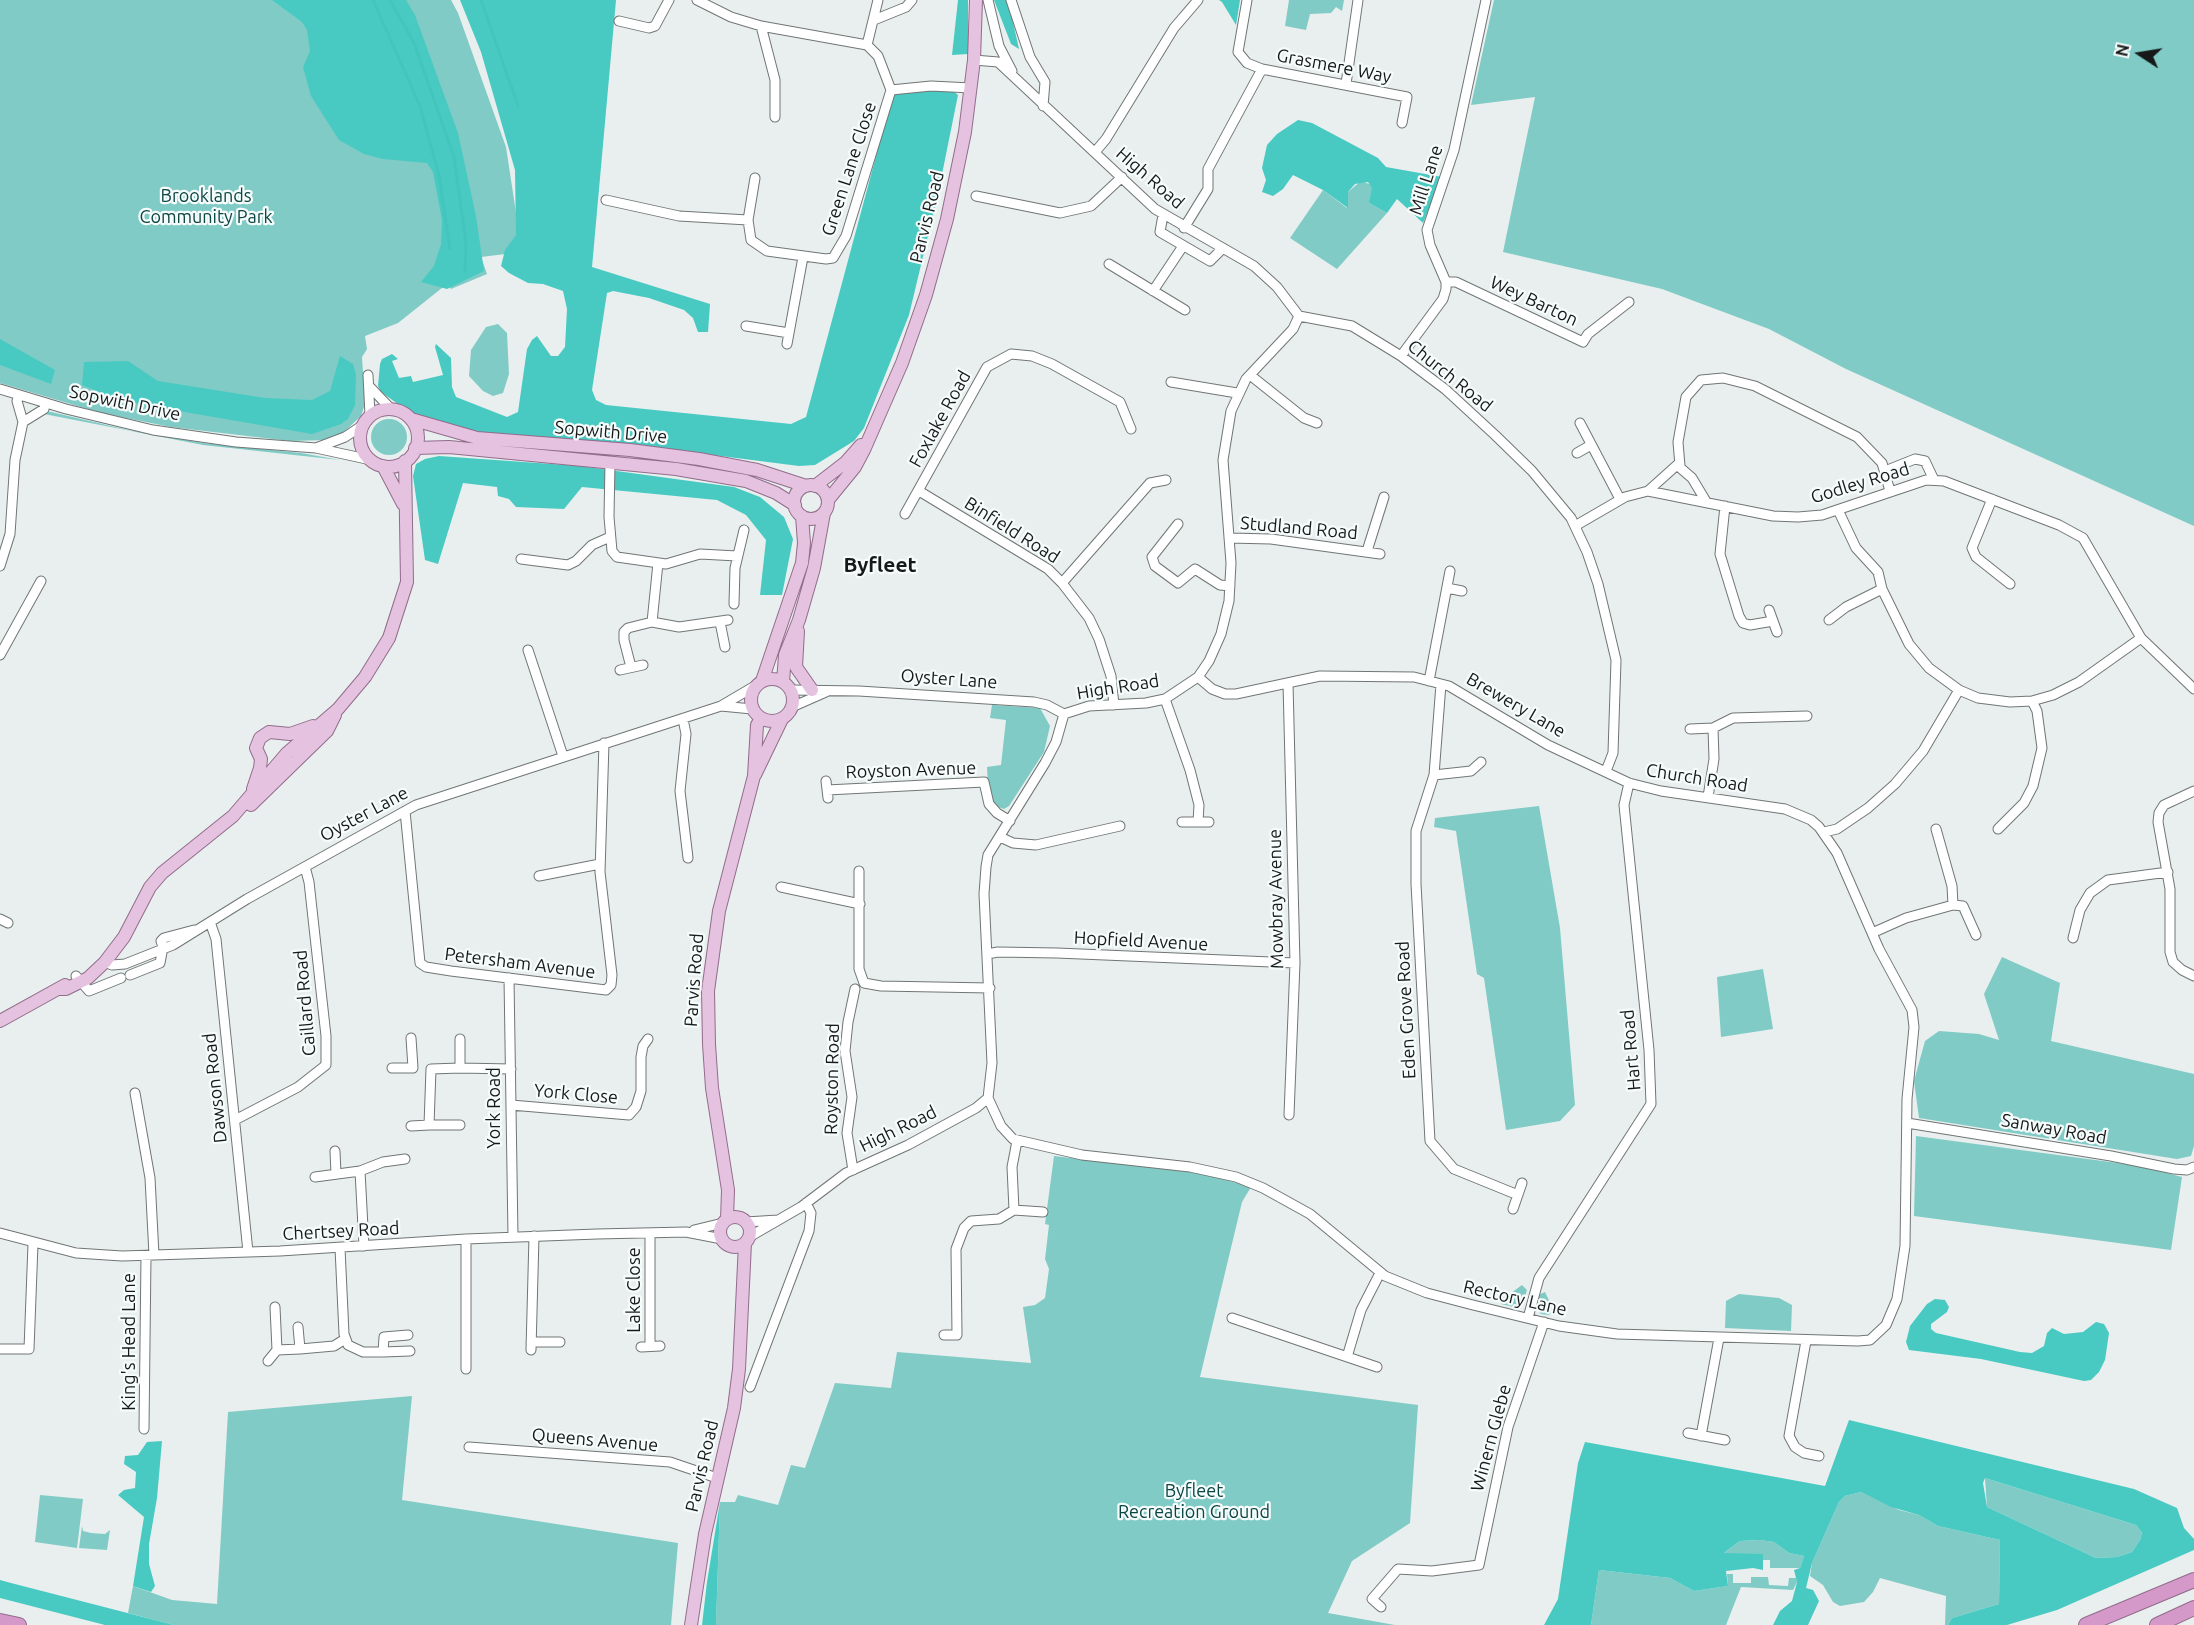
<!DOCTYPE html>
<style>
body{margin:0}
#map{position:relative;width:2194px;height:1625px;overflow:hidden;background:#e8efee;font-family:Ubuntu,sans-serif}
canvas{display:block}
.north{position:absolute;left:2110px;top:24px;width:60px;height:60px;-webkit-text-stroke:4px #f5fcfb;paint-order:stroke;rotate:282deg;font-size:16px;font-weight:700;line-height:24px;text-align:center;color:#171919}
.north::after{content:'';display:block;margin:auto;width:21px;height:27px;background:#171919;clip-path:polygon(50% 0,100% 100%,50% 72%,0 100%)}
</style>
<div id="map">
<canvas width="2194" height="1625"></canvas>
<div class="north">N</div>
</div>
<script>
const c = document.querySelector('canvas').getContext('2d');
c.lineJoin = 'round';
function fill(path, color) {
  c.fillStyle = color;
  c.fill(path, 'evenodd');
}
function toPath(rows) {
  const path = new Path2D();
  for (const r of rows) {
    if (r.length === 3) {
      path.moveTo(r[0] + r[2], r[1]);
      path.arc(r[0], r[1], r[2], 0, 2 * Math.PI);
      continue;
    }
    path.moveTo(r[0], r[1]);
    for (let i = 2; i < r.length; i += 2) path.lineTo(r[i], r[i + 1]);
  }
  return path;
}
function strokePath(path, color, width, dash) {
  c.strokeStyle = color;
  c.lineWidth = width;
  c.lineCap = dash ? 'butt' : 'round';
  c.setLineDash(dash || []);
  c.stroke(path);
}
function write(font, color, halo, rows, align = 'center') {
  c.font = font + ' Ubuntu,sans-serif';
  c.lineWidth = 4.5;
  c.setLineDash([]);
  c.textBaseline = 'middle';
  c.strokeStyle = halo;
  c.fillStyle = color;
  for (const [text, x, y, turn = 0] of rows) {
    c.save();
    c.translate(x, y);
    c.rotate((+turn || 0) * Math.PI / 180);
    c.textAlign = isNaN(turn) ? turn : align;
    if (halo) c.strokeText(text, 0, 0);
    c.fillText(text, 0, 0);
    c.restore();
  }
}
fill(toPath([
 [0,0,451,0,458,13,506,147,522,252,481,257,487,274,451,289,447,284,398,323,365,336,367,349,362,357,365,404,361,416,343,433,327,440,290,441,171,427,101,413,0,383],
 [1289,0,1344,0,1342,11,1336,7,1331,13,1310,14,1306,30,1285,26],
 [1494,0,2194,0,2194,526,1846,369,1769,329,1662,289,1503,252,1535,97,1471,105],
 [1361,181,1372,185,1373,196,1369,203,1387,213,1337,269,1290,238,1323,190,1347,208,1348,192],
 [498,324,507,333,509,374,503,393,493,396,483,391,469,376,471,350,486,327],
 [47,411,128,430,203,443,301,453,340,460,203,445,44,414],
 [389,437,18],
 [992,705,1040,708,1050,726,1044,752,1009,806,1004,809,998,807,992,799,988,785,987,767,1001,765,1006,720,990,718],
 [1539,806,1560,928,1575,1105,1560,1121,1506,1130,1484,978,1477,974,1456,831,1434,827,1435,818],
 [2002,957,2060,983,2051,1041,2194,1074,2194,1146,2191,1156,2177,1159,1919,1118,1914,1081,1925,1041,1939,1031,1979,1034,1999,1040,1984,994],
 [1763,969,1773,1029,1721,1037,1717,977],
 [1916,1136,2140,1166,2182,1177,2171,1250,1914,1216],
 [1054,1156,1205,1174,1251,1187,1242,1202,1200,1377,1418,1405,1410,1523,1352,1561,1328,1613,1395,1625,716,1625,720,1502,735,1502,738,1495,778,1505,791,1465,805,1468,835,1383,891,1388,897,1352,1031,1363,1023,1307,1035,1305,1045,1298,1049,1269,1045,1259,1049,1225,1045,1224],
 [1522,1285,1527,1290,1523,1303,1514,1307,1501,1304,1500,1301],
 [1545,1292,1554,1311,1549,1315,1541,1314,1535,1306,1538,1295],
 [1739,1294,1779,1298,1792,1305,1791,1331,1725,1328,1726,1301],
 [412,1396,402,1500,678,1543,671,1625,174,1625,128,1613,133,1586,172,1600,217,1604,228,1412],
 [1985,1478,2136,1525,2142,1533,2140,1540,2132,1552,2117,1557,2096,1558,1987,1507],
 [1861,1492,1899,1510,1919,1515,1938,1526,2000,1540,1999,1604,1952,1618,1948,1625,1945,1625,1946,1596,1880,1578,1873,1592,1864,1602,1840,1606,1833,1602,1823,1585,1810,1576,1812,1563,1839,1502,1845,1496],
 [40,1495,83,1499,77,1548,35,1542],
 [82,1526,83,1531,91,1533,105,1534,110,1530,107,1550,79,1548],
 [1760,1540,1774,1542,1789,1553,1804,1556,1800,1568,1770,1568,1770,1560,1763,1560,1763,1555,1723,1554,1740,1541],
 [1599,1570,1670,1578,1694,1591,1728,1586,1727,1574,1733,1574,1733,1583,1751,1583,1751,1577,1768,1577,1769,1585,1788,1586,1789,1578,1796,1578,1797,1582,1793,1590,1741,1587,1726,1625,1591,1625]
]), '#80cbc6');
fill(toPath([
 [272,0,406,0,415,15,458,133,476,216,484,271,447,289,421,282,434,266,441,244,442,220,433,172,427,163,383,159,364,154,339,140,311,96,303,67,310,51,307,30,302,22],
 [460,0,616,0,592,267,710,304,708,332,698,332,693,318,684,310,649,298,613,291,607,293,592,390,596,400,606,405,791,424,806,417,893,93,951,89,958,95,938,194,909,315,864,428,854,441,815,465,799,466,697,453,478,434,415,416,381,392,378,386,380,364,382,359,392,354,398,359,392,361,399,378,411,376,413,382,443,375,435,347,436,344,451,358,452,387,456,397,507,417,518,412,527,349,532,340,537,336,551,356,558,356,565,347,567,309,563,291,543,284,528,283,509,273,501,266,505,250,516,235,515,170,481,52],
 [958,0,968,0,968,54,952,55],
 [994,0,1008,0,1019,49,1011,44],
 [1219,0,1240,0,1236,25,1222,2],
 [1298,120,1312,123,1378,158,1386,167,1442,177,1423,223,1397,199,1387,213,1369,203,1372,188,1368,182,1355,184,1348,192,1348,208,1323,190,1293,175,1283,189,1273,196,1262,192,1266,180,1262,168,1267,145,1277,134],
 [0,339,55,370,51,384,0,365],
 [340,356,353,364,356,375,355,405,348,419,341,424,312,434,121,401,82,385,84,362,128,361,158,381,265,398,312,400,330,391],
 [439,456,580,466,734,487,760,497,784,517,793,539,782,595,760,595,766,540,746,515,717,500,582,487,564,509,516,507,509,499,498,496,497,487,463,483,438,564,425,560,413,476,416,464,425,459],
 [1935,1299,1945,1300,1949,1307,1947,1312,1931,1324,1931,1329,1936,1333,2020,1352,2032,1353,2044,1346,2047,1333,2052,1328,2064,1334,2083,1332,2096,1322,2104,1324,2109,1333,2105,1360,2099,1372,2091,1380,2084,1381,1981,1359,1909,1350,1906,1342,1910,1326,1927,1304],
 [1849,1420,2134,1489,2177,1508,2184,1528,2194,1539,2194,1550,2057,1610,2007,1625,1948,1625,1952,1618,1999,1604,2000,1540,1938,1526,1919,1515,1891,1507,1861,1492,1845,1496,1839,1502,1812,1563,1806,1588,1813,1590,1819,1601,1808,1625,1773,1625,1780,1611,1792,1601,1797,1582,1794,1570,1800,1568,1804,1556,1789,1553,1774,1542,1760,1540,1740,1541,1724,1553,1763,1554,1763,1570,1753,1568,1726,1571,1728,1586,1694,1591,1670,1578,1599,1570,1591,1625,1544,1625,1558,1599,1578,1463,1585,1442,1825,1486],
 [1985,1478,2136,1525,2142,1533,2140,1540,2132,1552,2117,1557,2096,1558,1987,1507,1983,1483],
 [162,1441,157,1498,149,1544,149,1564,155,1586,151,1592,133,1586,144,1517,118,1495,124,1490,135,1488,136,1472,124,1464,125,1456,138,1455,147,1442],
 [720,1502,716,1625,702,1625,707,1582],
 [0,1580,11,1583,174,1625,105,1625,0,1598]
]), '#48cac2');
strokePath(toPath([
 [373,0,420,106,439,176,450,249],
 [390,0,414,43,454,157,466,244,465,270],
 [481,0,518,106]
]), '#41c5bd', 3);
const minor = toPath([
 [697,0,731,17,761,26,867,45,878,56,891,90],
 [988,0,999,46,1012,71],
 [1011,0,1030,57,1045,82,1043,106],
 [1247,0,1238,52,1247,63,1262,69],
 [874,20,906,7,912,0],
 [619,21,649,28,655,26,669,0],
 [761,26,775,80,775,117],
 [867,45,878,0],
 [974,60,998,62,1155,209,1254,266,1277,287,1299,316],
 [1346,84,1358,0],
 [891,90,931,86,971,88],
 [1095,152,1106,139,1174,28,1198,0],
 [755,178,748,220,751,240,767,251,826,259,833,258,846,236,891,90],
 [976,196,1060,213,1091,206,1122,177],
 [606,200,679,216,748,220],
 [1163,215,1160,232,1210,261,1223,248],
 [1184,228,1208,189,1208,169,1262,69,1407,97,1402,123],
 [1109,264,1185,310],
 [1446,282,1456,282,1583,342,1588,334,1629,302],
 [1153,291,1183,246],
 [1299,316,1352,326,1401,356,1445,389,1495,435,1532,471,1571,518,1587,552,1598,584,1616,660,1613,753,1606,771],
 [746,326,789,333],
 [787,344,803,257],
 [1401,356,1443,299,1446,289,1446,282,1430,245,1427,230,1454,150,1486,0],
 [368,375,370,415],
 [1250,375,1304,418,1317,423],
 [1171,382,1237,393],
 [370,387,391,409],
 [0,389,66,409,153,430,236,442,316,448,371,460],
 [23,422,44,409,45,404],
 [1580,423,1620,499],
 [316,448,345,437,363,425],
 [1577,453,1591,445],
 [610,462,609,517,612,551,617,557,666,564,700,554,737,556],
 [1680,466,1678,442,1686,397,1701,380,1723,378,1755,386,1857,437,1882,463,1890,491],
 [1885,471,1915,459,1925,461,1934,480],
 [919,491,1048,569,1062,583,1089,618,1099,639,1111,676,1114,705],
 [1648,491,1677,465,1692,478,1707,503],
 [1992,499,1972,548,1976,557,2010,584],
 [1725,506,1720,554,1739,616,1743,623,1750,625,1773,621],
 [1838,510,1856,548,1878,572,1882,589,1909,644,1929,668,1959,690,1978,698,2010,702,2032,701,2053,695,2079,682,2141,638],
 [905,514,987,367,1011,354,1032,356,1052,364,1120,402,1131,429],
 [1178,524,1152,557,1155,566,1178,583,1195,569,1220,585,1230,586],
 [1575,526,1625,497,1648,491,1773,516,1798,517,1822,515,1926,480,1944,481,2059,525,2083,538,2141,638,2194,689],
 [1229,538,1271,539,1380,554],
 [1367,551,1384,497],
 [521,559,568,565,576,561,592,545,610,537],
 [0,566,10,534,15,460,23,422,17,401,19,395],
 [1062,583,1150,483,1166,480],
 [1447,588,1462,591],
 [734,604,735,568,744,530],
 [1769,610,1777,632],
 [1829,620,1846,607,1882,589],
 [652,622,658,563],
 [720,622,725,647],
 [528,650,563,756],
 [0,655,41,581],
 [631,667,624,640,624,632,628,628,652,622,679,627,728,620],
 [620,670,643,665],
 [1429,681,1450,571],
 [1288,683,1295,963,1289,1115],
 [1441,684,1434,775,1416,831,1416,884,1430,1141,1454,1169,1518,1195],
 [791,690,859,691,1034,702,1047,705,1064,714],
 [1165,699,1190,770,1199,805,1198,822],
 [721,706,752,709],
 [792,707,826,692],
 [1064,714,1089,706,1146,703,1165,699,1198,677,1209,661,1221,634,1229,601,1231,563,1223,460,1231,411,1246,379,1293,329,1299,316],
 [683,719,686,734,680,791,688,858],
 [1690,729,1713,728,1733,718,1807,716],
 [1434,775,1471,771,1481,762],
 [826,781,828,798],
 [827,790,984,782,989,804,997,813,1010,821],
 [2194,791,2164,805,2159,813,2158,822,2170,889,2170,952,2173,962,2182,970,2194,976],
 [1708,797,1714,759,1713,728],
 [405,811,420,963,426,967,451,971,606,990,611,985,612,975,600,872,604,743],
 [1182,822,1209,822],
 [1936,829,1952,886,1953,905],
 [1998,829,2024,803,2033,786,2042,748,2037,711,2032,701],
 [1824,832,1837,829,1868,808,1895,784,1923,751,1959,690],
 [1000,837,1013,843,1036,845,1120,826],
 [859,871,859,969,864,983,881,986,990,988],
 [539,876,600,864],
 [781,887,860,904],
 [0,919,8,923],
 [210,922,216,939,248,1252],
 [1872,933,1906,918,1953,905,1963,906,1976,935],
 [2073,938,2080,910,2090,893,2108,880,2168,872],
 [987,954,998,952,1057,953,1295,963],
 [105,962,112,965,125,964,173,945,247,899,416,805,721,706,755,686],
 [130,975,160,963,163,947,161,941,164,938,194,930],
 [76,976,89,991,121,978],
 [509,978,513,1237],
 [460,1039,460,1068,511,1069],
 [392,1068,413,1068,411,1038],
 [135,1093,150,1178,154,1255],
 [988,1098,1001,1126,1013,1139,1082,1155,1190,1167,1236,1177,1263,1188,1310,1214,1385,1276,1427,1293,1473,1305,1559,1326,1617,1334,1858,1341,1870,1340,1886,1325,1897,1299,1905,1246,1907,1099,1914,1027,1912,1010,1879,949,1837,853,1819,827,1811,820,1785,809,1661,791,1629,783,1548,745,1449,686,1414,677,1320,676,1236,694,1225,694,1212,689,1198,677],
 [511,1105,629,1115,636,1107,641,1091,641,1057,643,1046,648,1039],
 [235,1120,298,1087,326,1065,326,1036,309,882,305,867],
 [1907,1123,2111,1156,2174,1169,2187,1170,2194,1167],
 [429,1125,460,1125],
 [411,1126,429,1125,431,1069,460,1068],
 [335,1151,336,1174],
 [853,1170,847,1133,852,1097,845,1051,848,1022,855,989],
 [315,1177,360,1171],
 [1513,1209,1522,1183],
 [1014,1210,1012,1167,1017,1141],
 [746,1222,778,1220],
 [694,1230,723,1223],
 [0,1233,76,1253,122,1256,280,1251,466,1239,597,1234,686,1232,722,1239],
 [650,1234,650,1346],
 [749,1237,801,1207,846,1173,908,1145,976,1108,988,1098,992,1063,984,894,986,867,988,855,1045,763,1056,742,1064,714],
 [364,1246,360,1171,383,1162,405,1159],
 [340,1248,344,1334,348,1345,363,1352,383,1352,384,1337,408,1335],
 [275,1307,277,1350,300,1349],
 [1232,1318,1377,1367],
 [1528,1318,1539,1278,1651,1104,1649,1050,1624,805,1629,783],
 [298,1327,300,1349,334,1346,345,1339],
 [944,1335,957,1335,956,1249,964,1228,971,1221,999,1219,1014,1210,1043,1212],
 [1806,1341,1789,1436,1795,1447,1804,1453,1819,1456],
 [531,1342,560,1342],
 [641,1347,660,1346],
 [0,1349,29,1349,33,1244],
 [531,1350,534,1236],
 [383,1352,410,1351],
 [1347,1357,1361,1310,1380,1273],
 [268,1361,277,1350],
 [466,1369,466,1239],
 [750,1387,809,1231,811,1213,806,1203],
 [144,1429,146,1256],
 [1688,1433,1725,1440],
 [1701,1436,1719,1338],
 [469,1447,670,1462,717,1478],
 [1381,1607,1372,1599,1398,1569,1432,1571,1479,1565,1508,1427,1544,1322]
]);
const major = toPath([
 [389,438,29],
 [411,419,477,438,630,450,699,459,757,470,806,486],
 [415,448,449,447,676,469,746,481,776,493,795,505],
 [383,466,403,504],
 [811,502,17],
 [815,486,846,462,861,445],
 [828,500,855,467,864,450,902,363,926,295,947,219,965,132,974,60,976,0],
 [798,631,796,667,812,690],
 [772,700,21],
 [762,681,802,563,804,543,802,516],
 [783,682,785,655,799,620,814,568,824,513],
 [755,775,782,719],
 [253,789,260,768,261,759,256,748,260,738,269,732,290,734,313,726],
 [251,805,327,731,335,715],
 [59,989,66,989,88,978,105,962,124,937,150,887,162,873,233,816,287,753,338,709,365,677,389,638,407,582,405,461],
 [0,1021,65,985],
 [735,1232,15],
 [727,1219,728,1190,712,1088,709,1044,708,991,719,911,754,776,757,725,761,719],
 [691,1625,705,1534,734,1408,739,1369,745,1243]
]);
const highway = toPath([
 [0,1621,19,1625],
 [2086,1625,2194,1580],
 [2157,1625,2194,1608]
]);
strokePath(minor, '#707675', 11);
strokePath(major, '#926c8b', 14);
strokePath(highway, '#926c8b', 16);
strokePath(minor, '#fff', 9);
strokePath(major, '#e5c2df', 12);
strokePath(highway, '#d499c9', 14);
write('18px', '#171919', '#f5fcfb', [
 ["Grasmere Way",1334,66,11],
 ["Green Lane Close",849,169,-72],
 ["High Road",1150,178,41],
 ["Mill Lane",1426,180,-72],
 ["Parvis Road",927,217,-76],
 ["Wey Barton",1534,301,25],
 ["Church Road",1450,376,39],
 ["Sopwith Drive",125,403,12],
 ["Foxlake Road",940,419,-61],
 ["Sopwith Drive",611,432,5],
 ["Godley Road",1860,483,-17],
 ["Studland Road",1299,528,5],
 ["Binfield Road",1012,530,32],
 ["Oyster Lane",949,679,4],
 ["High Road",1118,687,-9],
 ["Brewery Lane",1516,705,30],
 ["Royston Avenue",911,770,-2],
 ["Church Road",1697,778,9],
 ["Oyster Lane",364,814,-28],
 ["Mowbray Avenue",1276,899,-91],
 ["Hopfield Avenue",1141,941,3],
 ["Petersham Avenue",520,963,7],
 ["Parvis Road",694,980,-86],
 ["Caillard Road",305,1003,-95],
 ["Eden Grove Road",1406,1010,-93],
 ["Hart Road",1631,1050,-95],
 ["Royston Road",832,1079,-89],
 ["Dawson Road",215,1088,-96],
 ["York Close",576,1094,5],
 ["York Road",494,1108,-90],
 ["High Road",898,1129,-26],
 ["Sanway Road",2054,1129,10],
 ["Chertsey Road",341,1231,-3],
 ["Lake Close",634,1290,-90],
 ["Rectory Lane",1515,1298,13],
 ["King's Head Lane",129,1342,-90],
 ["Winern Glebe",1491,1438,-75],
 ["Queens Avenue",595,1440,5],
 ["Parvis Road",702,1466,-77]
]);
write('18px', '#0b4643', '#f5fcfb', [
 ["Brooklands",206,196],
 ["Community Park",206,217],
 ["Byfleet",1194,1491],
 ["Recreation Ground",1194,1512]
]);
write('bold 21px', '#171919', '#f5fcfb', [
 ["Byfleet",880,565]
]);
</script>
